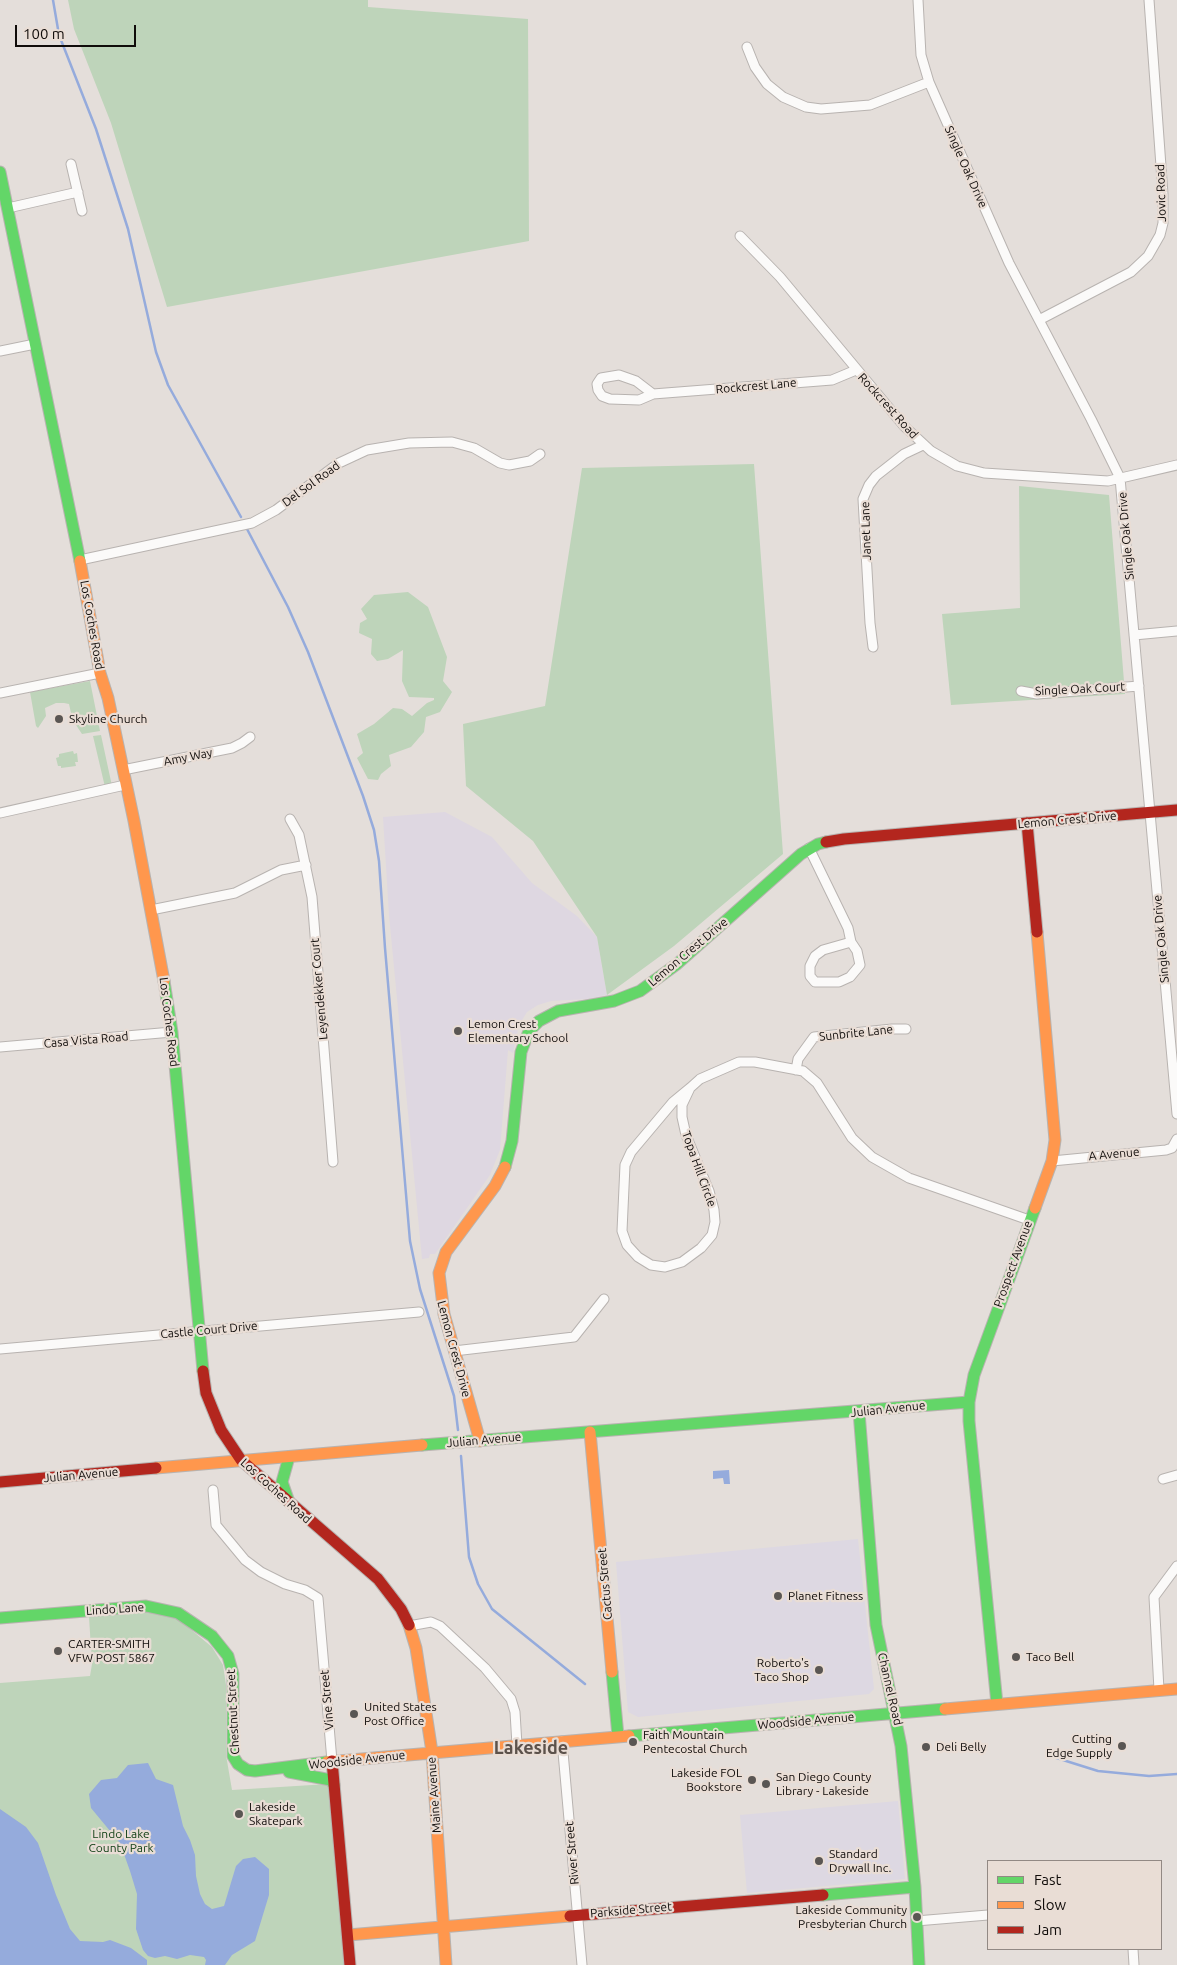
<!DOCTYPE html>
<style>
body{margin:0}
#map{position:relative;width:1177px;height:1965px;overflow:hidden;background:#e4deda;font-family:Ubuntu,sans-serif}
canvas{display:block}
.legend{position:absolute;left:987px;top:1860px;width:175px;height:90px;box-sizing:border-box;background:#e9ddd5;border:1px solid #928984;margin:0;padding:6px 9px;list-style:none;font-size:15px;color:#100c0a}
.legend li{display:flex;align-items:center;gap:10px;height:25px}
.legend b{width:25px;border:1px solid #928984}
.scale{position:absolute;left:15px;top:25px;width:121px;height:22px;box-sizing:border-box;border:2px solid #100c0a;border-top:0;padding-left:6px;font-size:15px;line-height:18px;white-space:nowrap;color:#100c0a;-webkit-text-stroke:4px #e9ddd5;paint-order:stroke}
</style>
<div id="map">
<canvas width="1177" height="1965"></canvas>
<ul class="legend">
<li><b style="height:6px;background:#63d668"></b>Fast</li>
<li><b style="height:6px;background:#ff974d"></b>Slow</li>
<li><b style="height:6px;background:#b3261e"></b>Jam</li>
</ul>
<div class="scale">100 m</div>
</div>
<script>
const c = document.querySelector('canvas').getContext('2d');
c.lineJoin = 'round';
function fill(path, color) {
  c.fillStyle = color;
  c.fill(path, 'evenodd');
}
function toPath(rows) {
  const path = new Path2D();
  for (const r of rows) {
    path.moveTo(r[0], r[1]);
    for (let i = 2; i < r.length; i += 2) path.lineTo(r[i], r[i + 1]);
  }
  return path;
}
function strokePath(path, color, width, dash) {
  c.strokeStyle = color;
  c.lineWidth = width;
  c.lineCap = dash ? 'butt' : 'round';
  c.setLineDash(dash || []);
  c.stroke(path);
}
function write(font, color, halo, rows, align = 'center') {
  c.font = font + ' Ubuntu,sans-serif';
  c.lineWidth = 4.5;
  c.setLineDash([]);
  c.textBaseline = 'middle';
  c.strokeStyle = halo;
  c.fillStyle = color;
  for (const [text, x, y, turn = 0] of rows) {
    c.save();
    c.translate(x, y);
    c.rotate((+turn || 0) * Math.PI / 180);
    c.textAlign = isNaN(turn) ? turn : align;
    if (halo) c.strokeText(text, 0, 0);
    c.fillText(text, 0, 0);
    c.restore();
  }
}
fill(toPath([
 [858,1539,874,1689,869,1694,638,1717,628,1712,616,1562],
 [898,1801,905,1879,747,1893,740,1815]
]), '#ddd8e2');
fill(toPath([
 [445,812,492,837,532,883,577,916,597,937,607,995,587,999,551,1001,538,1005,527,1012,519,1025,513,1053,508,1050,500,1150,490,1175,435,1254,430,1254,429,1258,422,1259,389,915,383,817]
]), '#ded7e1');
fill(toPath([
 [68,0,368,0,368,7,528,19,529,241,167,307,111,123,74,29],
 [754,464,783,854,674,946,607,995,597,937,533,841,466,786,463,724,545,706,582,468],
 [1019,486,1109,495,1125,694,951,705,942,614,1020,608],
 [408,592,428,607,447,657,443,681,452,692,440,712,426,717,424,732,411,747,389,755,391,766,381,774,378,780,368,779,357,758,363,753,357,734,374,724,393,708,402,709,412,716,427,703,434,700,434,698,409,697,402,681,403,650,388,659,377,661,371,654,372,639,359,633,360,623,367,619,361,609,374,595],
 [90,681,100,731,82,734,74,722,73,722,69,704,64,703,56,703,45,708,46,716,38,728,36,726,30,692],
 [101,735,112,786,105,787,93,736],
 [73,751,74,754,77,753,78,762,75,762,76,766,61,768,61,766,58,766,56,758,59,757,59,754],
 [143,1611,161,1612,177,1618,212,1647,223,1665,226,1685,226,1755,232,1790,328,1784,344,1965,0,1965,0,1683,90,1676,92,1664,89,1617]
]), '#bed4ba');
fill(toPath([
 [729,1470,730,1484,724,1484,723,1478,713,1479,713,1471],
 [148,1763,156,1779,173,1785,183,1826,190,1840,195,1855,196,1876,200,1894,205,1904,212,1909,224,1906,236,1866,243,1859,255,1857,269,1869,269,1895,255,1941,232,1955,225,1965,205,1965,206,1960,204,1957,190,1955,177,1959,165,1956,155,1958,148,1956,143,1950,136,1929,137,1894,130,1871,120,1843,91,1808,89,1794,101,1780,117,1778,128,1765],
 [0,1809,26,1827,38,1843,56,1895,70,1929,80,1941,103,1942,110,1940,131,1948,147,1960,147,1965,0,1965]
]), '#95abdc');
strokePath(toPath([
 [53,0,59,35,96,129,128,229,156,352,168,385,241,517],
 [247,529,288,607,308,652,363,796,374,830,379,861,385,948,410,1241,420,1289,454,1396,458,1430],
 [461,1456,469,1557,478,1584,492,1609,585,1684],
 [1047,1755,1098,1771,1149,1776,1177,1774]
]), '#95abdc', 2.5);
const street = toPath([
 [918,0,921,55,929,82,1009,263,1091,419,1120,478,1177,1114],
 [747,47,755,67,767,84,783,97,806,107,821,109,870,105,929,82],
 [71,164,82,211],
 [8,208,78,192],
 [740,236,780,277,904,426,931,451,957,466,984,473,1108,481,1177,465],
 [1039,320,1131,272,1148,256,1160,235,1163,223,1163,194,1149,0],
 [0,351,35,344],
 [653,394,639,400,610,399,602,396,598,390,597,384,601,378,619,375,636,381,653,394,832,380,856,370],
 [80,560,252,523,276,510,339,463,367,450,409,443,452,442,474,448,500,463,509,465,530,461,540,454],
 [1134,635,1177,631],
 [873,647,870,623,863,499,869,485,876,476,904,454,923,445],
 [1021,691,1037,694,1139,686],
 [0,693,100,673],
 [123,770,232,748,242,743,250,737],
 [0,813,125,785],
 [290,819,299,835,312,897,333,1162],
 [809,848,848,928,851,942,857,951,860,965,850,977,839,982,815,982,810,976,810,966,815,956,823,950,851,942],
 [151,910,235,893,281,870,306,865],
 [0,1047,172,1032],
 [796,1070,798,1059,814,1037,892,1029,906,1029],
 [690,1088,682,1105,682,1117,686,1135,709,1191,714,1210,715,1222,712,1235,701,1248,682,1262,665,1267,651,1265,638,1257,627,1245,622,1231,625,1165,631,1152,673,1102,690,1088,700,1079,739,1062,755,1062,803,1071,817,1083,852,1138,872,1157,909,1178,1029,1220],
 [1052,1161,1166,1150,1172,1148,1177,1139],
 [0,1349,419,1312],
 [454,1351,574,1337,604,1299],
 [1163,1479,1177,1475],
 [213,1490,216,1525,245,1560,261,1572,285,1584,305,1590,318,1598,332,1761],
 [409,1626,431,1622,440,1626,485,1668,511,1699,515,1712,517,1745],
 [1159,1690,1154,1597,1177,1566],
 [562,1741,582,1965],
 [916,1921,988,1915],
 [1133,1949,1134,1965]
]);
const fast = toPath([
 [0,172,80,561],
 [164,981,172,1032,203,1371],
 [505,1167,512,1141,521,1052,529,1031,539,1021,558,1011,614,1001,640,991,677,964,801,854,818,844,826,842],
 [859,1412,876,1625,901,1746,915,1887,919,1965],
 [422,1445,969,1402],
 [289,1457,282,1482,289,1502],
 [0,1618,146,1606,178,1613,212,1636,228,1656,233,1674,233,1756,238,1764,247,1770,255,1771,327,1762],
 [612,1672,618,1736],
 [997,1704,969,1421,969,1402,974,1375,1035,1208],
 [629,1736,945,1709],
 [289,1772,331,1780,334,1785],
 [823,1895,915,1887]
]);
const slow = toPath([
 [80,561,100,673,108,698,134,821,164,981],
 [1035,1208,1052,1161,1055,1140,1037,932],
 [590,1432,612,1672],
 [480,1441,444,1314,439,1273,446,1252,495,1186,505,1167],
 [156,1468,422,1445],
 [409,1625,416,1648,432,1752,446,1965],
 [945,1709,1177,1689],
 [327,1762,629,1736],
 [348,1935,570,1916]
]);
const jam = toPath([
 [1027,823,1037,932],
 [826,842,844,839,1177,810],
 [203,1371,206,1393,221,1430,241,1460,378,1579,401,1609,409,1625],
 [0,1482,156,1468],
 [332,1761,350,1965],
 [570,1916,823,1895]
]);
strokePath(street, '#b8b3b0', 11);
strokePath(fast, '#b8b3b0', 13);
strokePath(slow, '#b8b3b0', 13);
strokePath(jam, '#b8b3b0', 13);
strokePath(street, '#fbfaf9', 9);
strokePath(fast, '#63d668', 11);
strokePath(slow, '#ff974d', 11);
strokePath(jam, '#b3261e', 11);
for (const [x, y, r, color] of [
 [59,719,5,"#5a5653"],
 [458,1031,5,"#5a5653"],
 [778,1596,5,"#5a5653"],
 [58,1651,5,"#5a5653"],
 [1016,1657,5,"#5a5653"],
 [819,1670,5,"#5a5653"],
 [354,1714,5,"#5a5653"],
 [633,1742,5,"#5a5653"],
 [1122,1746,5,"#5a5653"],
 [926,1747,5,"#5a5653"],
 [752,1780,5,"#5a5653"],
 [766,1784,5,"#5a5653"],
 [239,1814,5,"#5a5653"],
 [819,1861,5,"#5a5653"],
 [917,1917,5,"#5a5653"]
]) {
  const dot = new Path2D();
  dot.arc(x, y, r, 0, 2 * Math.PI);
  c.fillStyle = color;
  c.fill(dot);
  strokePath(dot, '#e9ddd5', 2);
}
write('12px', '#100c0a', '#e9ddd5', [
 ["Single Oak Drive",966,167,66],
 ["Jovic Road",1161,193,-92],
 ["Rockcrest Lane",756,386,-5],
 ["Rockcrest Road",888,406,48],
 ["Del Sol Road",311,484,-36],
 ["Janet Lane",866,531,-92],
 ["Single Oak Drive",1126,536,-95],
 ["Los Coches Road",92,625,80],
 ["Single Oak Court",1080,689,-3],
 ["Amy Way",188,757,-11],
 ["Lemon Crest Drive",1067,820,-5],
 ["Single Oak Drive",1161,939,-95],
 ["Lemon Crest Drive",688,952,-40],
 ["Leyendekker Court",319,989,-95],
 ["Los Coches Road",169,1022,83],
 ["Sunbrite Lane",856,1033,-6],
 ["Casa Vista Road",86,1040,-5],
 ["A Avenue",1114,1154,-5],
 ["Topa Hill Circle",699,1169,70],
 ["Prospect Avenue",1013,1264,-70],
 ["Castle Court Drive",209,1330,-5],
 ["Lemon Crest Drive",454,1349,75],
 ["Julian Avenue",888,1409,-6],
 ["Julian Avenue",484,1440,-5],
 ["Julian Avenue",81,1475,-5],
 ["Los Coches Road",276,1491,42],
 ["Cactus Street",605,1584,-95],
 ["Lindo Lane",115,1609,-4],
 ["Channel Road",890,1689,77],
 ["Vine Street",327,1700,-95],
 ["Chestnut Street",233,1712,-93],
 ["Woodside Avenue",806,1721,-5],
 ["Woodside Avenue",357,1760,-6],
 ["Maine Avenue",434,1795,-94],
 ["River Street",572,1853,-95],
 ["Parkside Street",631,1910,-5]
]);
write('12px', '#100c0a', '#e9ddd5', [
 ["Skyline Church",69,719],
 ["Lemon Crest",468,1024],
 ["Elementary School",468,1038],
 ["Planet Fitness",788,1596],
 ["CARTER-SMITH",68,1644],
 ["VFW POST 5867",68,1658],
 ["Taco Bell",1026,1657],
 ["Roberto's",809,1663,"right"],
 ["Taco Shop",809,1677,"right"],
 ["United States",364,1707],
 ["Post Office",364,1721],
 ["Faith Mountain",643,1735],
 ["Pentecostal Church",643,1749],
 ["Cutting",1112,1739,"right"],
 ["Edge Supply",1112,1753,"right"],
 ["Deli Belly",936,1747],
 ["Lakeside FOL",742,1773,"right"],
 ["Bookstore",742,1787,"right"],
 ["San Diego County",776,1777],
 ["Library - Lakeside",776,1791],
 ["Lakeside",249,1807],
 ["Skatepark",249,1821],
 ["Standard",829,1854],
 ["Drywall Inc.",829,1868],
 ["Lakeside Community",907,1910,"right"],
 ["Presbyterian Church",907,1924,"right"]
], 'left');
write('12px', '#124117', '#e9ddd5', [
 ["Lindo Lake",121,1834],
 ["County Park",121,1848]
]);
write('bold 18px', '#5c524b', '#e9ddd5', [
 ["Lakeside",531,1748]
]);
</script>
